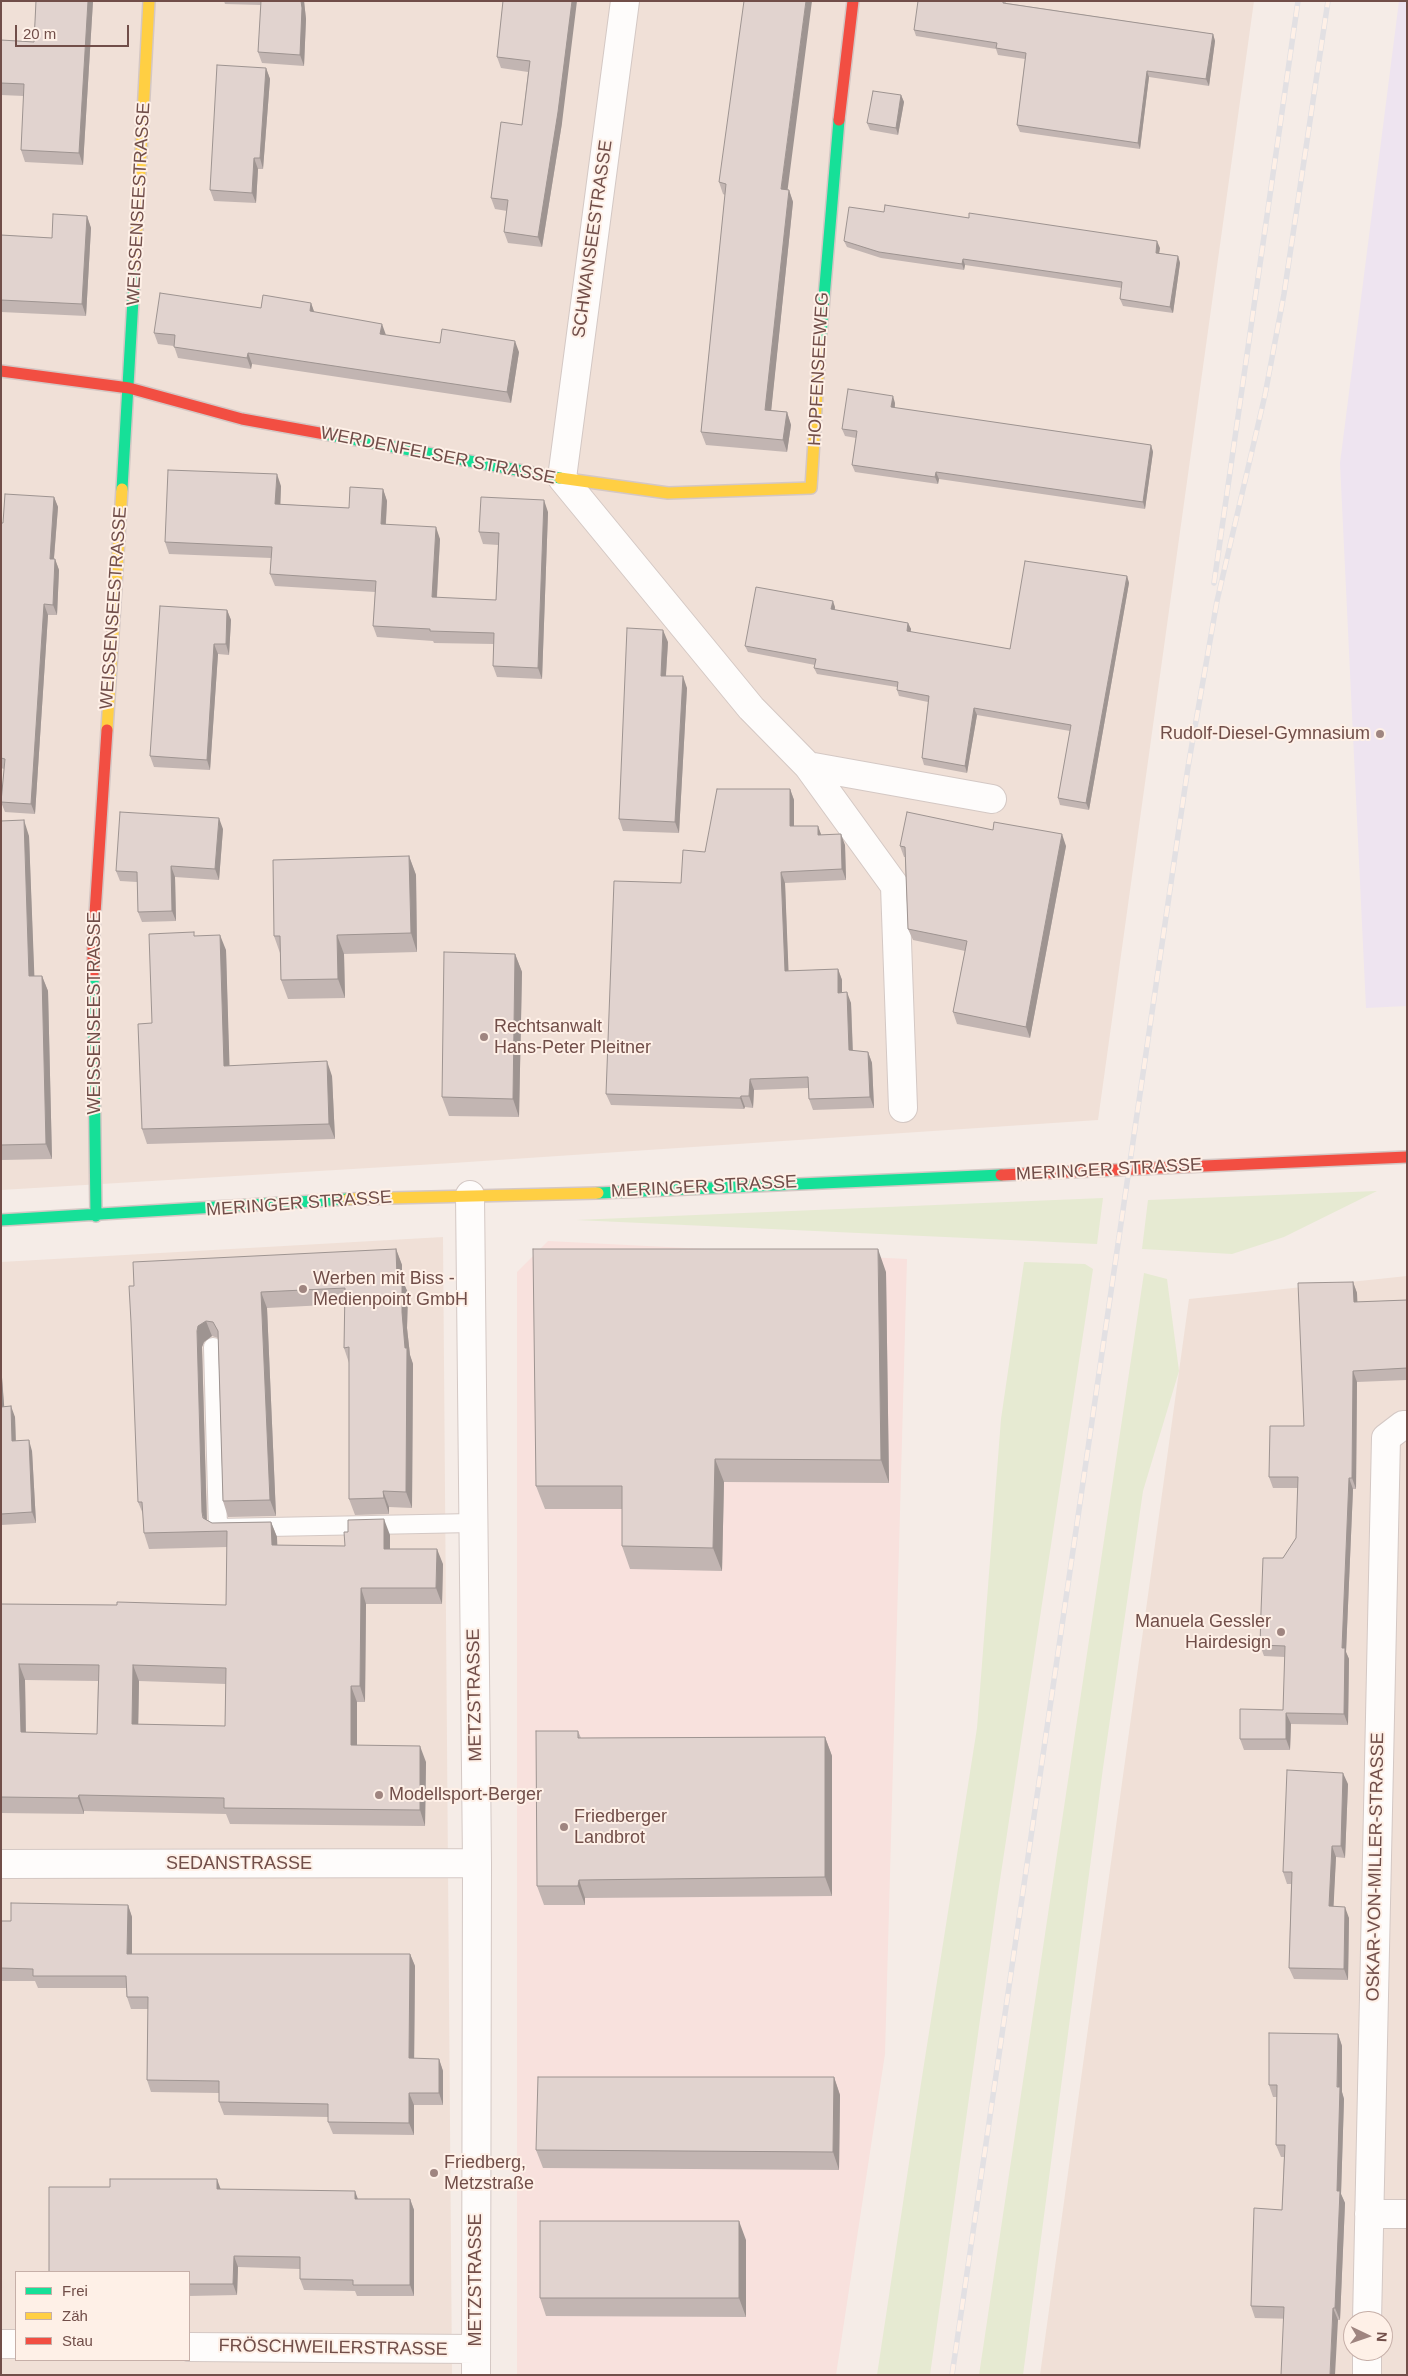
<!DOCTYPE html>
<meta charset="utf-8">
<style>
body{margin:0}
#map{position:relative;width:1408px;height:2376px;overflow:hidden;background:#f5ece7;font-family:Arial,sans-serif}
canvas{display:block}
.frame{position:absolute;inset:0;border:2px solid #714e49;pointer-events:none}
.legend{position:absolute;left:15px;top:2271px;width:175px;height:90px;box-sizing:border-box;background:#fef0e7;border:1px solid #c6afa8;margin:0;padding:6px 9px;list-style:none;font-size:15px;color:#714e49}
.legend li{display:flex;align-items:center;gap:10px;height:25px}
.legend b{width:25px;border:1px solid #c6afa8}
.north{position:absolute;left:1343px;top:2311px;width:50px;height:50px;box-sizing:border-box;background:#fef0e7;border:1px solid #c6afa8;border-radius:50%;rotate:93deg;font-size:14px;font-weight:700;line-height:20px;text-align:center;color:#714e49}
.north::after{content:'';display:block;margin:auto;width:18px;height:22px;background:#9f8580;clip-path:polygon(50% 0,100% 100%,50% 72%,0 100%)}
.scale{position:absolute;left:15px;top:25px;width:114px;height:22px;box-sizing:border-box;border:2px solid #714e49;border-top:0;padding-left:6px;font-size:15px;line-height:18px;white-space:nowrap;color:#714e49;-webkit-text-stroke:4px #fef0e7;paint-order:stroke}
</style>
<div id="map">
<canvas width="1408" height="2376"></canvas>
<div class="frame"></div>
<ul class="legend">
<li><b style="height:6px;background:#16e098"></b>Frei</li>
<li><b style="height:6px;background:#ffcf43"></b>Zäh</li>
<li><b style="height:6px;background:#f24e42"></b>Stau</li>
</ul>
<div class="north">N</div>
<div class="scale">20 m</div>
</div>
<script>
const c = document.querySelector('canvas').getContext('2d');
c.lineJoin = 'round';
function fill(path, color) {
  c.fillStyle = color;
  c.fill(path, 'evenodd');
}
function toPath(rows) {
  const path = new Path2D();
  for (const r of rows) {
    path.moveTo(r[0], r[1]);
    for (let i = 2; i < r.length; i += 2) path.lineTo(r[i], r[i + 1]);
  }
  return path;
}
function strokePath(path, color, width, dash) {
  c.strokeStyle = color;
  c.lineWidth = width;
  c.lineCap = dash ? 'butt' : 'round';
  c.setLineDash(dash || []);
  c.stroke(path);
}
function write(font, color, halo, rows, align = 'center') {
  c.font = font + ' Arial,sans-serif';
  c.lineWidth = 4;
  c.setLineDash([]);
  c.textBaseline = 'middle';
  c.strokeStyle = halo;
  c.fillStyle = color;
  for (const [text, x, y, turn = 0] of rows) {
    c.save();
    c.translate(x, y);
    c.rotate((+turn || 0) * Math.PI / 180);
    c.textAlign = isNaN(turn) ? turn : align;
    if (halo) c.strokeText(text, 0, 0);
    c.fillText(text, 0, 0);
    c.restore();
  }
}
fill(toPath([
 [1,1,1254,1,1098,1120,453,1163,1,1190],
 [443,1237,452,2375,1,2375,1,1262],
 [16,2272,189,2272,189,2360,16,2360],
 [1407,1276,1407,2375,1040,2375,1189,1299],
 [1353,2321,1383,2321,1383,2351,1353,2351]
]), '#f0e0d7');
fill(toPath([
 [548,1241,907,1259,885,2054,836,2375,517,2375,517,1272]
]), '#f8e1dd');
fill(toPath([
 [1399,1,1407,1,1407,1006,1366,1008,1340,463]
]), '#eee4f0');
fill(toPath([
 [1377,1191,1284,1237,1232,1254,1142,1249,1148,1200],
 [1103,1198,1097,1244,576,1220],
 [1024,1262,1085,1264,1093,1269,996,1906,930,2375,877,2375,922,2077,977,1728,1001,1419],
 [1144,1273,1167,1279,1179,1371,1143,1491,1103,1768,1023,2375,979,2375]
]), '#e6ead2');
const lane = toPath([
 [213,1347,218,1528,473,1523]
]);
const street = toPath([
 [625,1,562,478,751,708,808,766,895,886,903,1108],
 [808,766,992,799],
 [470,1195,477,1863,476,2375],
 [1,1864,477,1863],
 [1369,2214,1407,2214],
 [1367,2321,1386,1438,1403,1425,1407,1425],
 [1,2344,16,2344],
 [189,2347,476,2349],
 [1367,2375,1367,2351]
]);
const fast = toPath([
 [820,345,839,120],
 [325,434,560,478],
 [122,489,135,265],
 [93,975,96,1216],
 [598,1193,1001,1175],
 [1,1220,348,1199]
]);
const slow = toPath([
 [135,265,149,1],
 [560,478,668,493,811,488,820,345],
 [107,730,122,489],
 [348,1199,598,1193]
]);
const jam = toPath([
 [839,120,853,1],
 [1,371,129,388,242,419,325,434],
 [93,975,93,944,107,730],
 [1001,1175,1407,1157]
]);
strokePath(lane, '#d4c8c4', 20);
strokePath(street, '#d4c8c4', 30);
strokePath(fast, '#d4c7c4', 14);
strokePath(slow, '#d4c7c4', 14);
strokePath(jam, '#d4c7c4', 14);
strokePath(lane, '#fefcfb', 18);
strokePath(street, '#fefcfb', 28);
strokePath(fast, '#16e098', 11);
strokePath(slow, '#ffcf43', 11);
strokePath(jam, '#f24e42', 11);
const rail = toPath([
 [1214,583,1298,1],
 [952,2375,1188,767,1217,601,1265,395,1284,294,1328,1]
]);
strokePath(rail, '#e2e0e3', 5.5);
strokePath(rail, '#fef0e7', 4, [11]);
fill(toPath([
 [36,1,93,1,83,165,25,162,21,150,24,96,1,95,1,40,34,42],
 [224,1,304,1,306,19,304,66,262,63,258,52,261,5,225,4],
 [503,1,562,123,542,247,508,243,504,232,507,211,495,209,491,198,522,125,528,72,501,68,497,57],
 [1005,1,1006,3,1213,34,1215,41,1209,86,1149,77,1140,149,1020,132,1017,125,1025,59,998,55,996,49,916,36,914,30],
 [266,68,270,79,263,169,258,169,256,203,214,201,210,190],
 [901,95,904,102,898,135,870,130,867,123],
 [719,182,789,190,793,202,771,410,787,412,791,425,787,452,706,445,701,432,725,195,723,194],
 [87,216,91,228,86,316,1,312,1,235,52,238],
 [844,241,1160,248,1159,253,1178,256,1180,263,1173,313,1123,306,1120,299,1122,288,965,265,964,270,881,258,847,247],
 [311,303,314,312,386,335,440,343,519,352,511,403,252,364,251,369,178,358,174,346,158,344,154,333,261,308],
 [895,403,895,408,1151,445,1153,452,1145,509,939,479,938,484,855,472,852,465,856,438,845,436,842,429],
 [281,486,280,504,349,508,383,489,387,501,386,524,440,539,437,598,496,600,498,545,483,544,479,532,548,512,542,679,497,677,493,666,494,644,434,643,433,641,377,637,373,626,375,592,275,586,270,574,271,558,169,554,165,542],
 [54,497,58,507,54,559,55,559,59,570,57,615,48,615,35,814,5,812,1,802,4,769,1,768,1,523,3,523],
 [1127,576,1129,583,1089,810,1060,805,1058,798,1070,731,977,715,967,773,924,765,922,758,928,702,899,696,897,690,897,687,817,674,814,668,815,665,748,652,745,646,835,607,835,610,908,623,911,629,910,632,1010,649],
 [227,610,231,620,229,655,218,654,210,770,154,767,150,756],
 [668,642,666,676,687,688,679,833,623,831,619,819],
 [790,789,794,800,794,826,818,826,821,835,845,845,846,880,785,883,788,971,838,969,842,980,842,993,851,1003,853,1051,868,1052,872,1063,874,1108,813,1110,809,1099,808,1088,754,1090,753,1108,745,1107,744,1109,611,1105,606,1094,681,883,705,852],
 [1,821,29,836,34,976,42,976,48,991,52,1159,1,1160],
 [223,829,219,880,175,877,176,921,142,922,138,912,137,882,120,881,116,871],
 [900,846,1066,846,1030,1038,957,1024,953,1012,965,951,913,940,908,929,905,857,904,857],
 [409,856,416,875,417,952,344,954,345,998,288,999,281,980,280,953,274,936],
 [196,936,226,950,229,1066,332,1076,335,1139,147,1144,142,1129,152,1023],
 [515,954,522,972,519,1117,449,1116,442,1097],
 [396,1249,402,1265,402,1279,408,1293,407,1328,410,1355,413,1364,412,1508,389,1507,389,1514,355,1515,349,1499,349,1363,344,1348,345,1304,267,1308,276,1516,228,1517,223,1501,218,1338,212,1336,204,1342,202,1347,207,1520,212,1523,271,1522,277,1537,277,1545,345,1546,390,1535,390,1549,443,1564,442,1604,366,1604,365,1702,357,1702,357,1745,426,1762,425,1826,230,1824,226,1814,84,1811,84,1814,1,1813,1,1604,117,1605,226,1605,227,1547,149,1549,144,1533,143,1514,138,1502,134,1286],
 [25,1680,98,1681,97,1734,26,1732],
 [139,1681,226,1684,225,1726,138,1724],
 [886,1272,889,1483,724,1482,722,1571,630,1569,622,1546,622,1509,545,1509,536,1486],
 [1353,1282,1357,1293,1357,1302,1407,1300,1407,1380,1357,1382,1356,1489,1353,1489,1346,1652,1349,1659,1348,1725,1291,1724,1290,1750,1244,1750,1240,1739,1283,1710,1285,1657,1264,1656,1260,1645,1283,1558,1296,1538,1298,1488,1273,1488,1269,1477,1304,1426],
 [1,1364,4,1407,15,1417,16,1441,32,1451,36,1523,1,1525],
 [578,1731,581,1738,825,1737,832,1756,832,1896,585,1898,585,1905,544,1905,537,1886],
 [1348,1784,1345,1858,1336,1857,1333,1906,1349,1918,1348,1980,1294,1979,1289,1968,1291,1884,1287,1884,1283,1872],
 [128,1905,132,1917,132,1954,410,1954,415,1966,414,2059,439,2059,443,2071,443,2105,414,2105,414,2135,333,2134,328,2122,328,2117,224,2115,219,2102,219,2093,151,2092,147,2080,148,2009,131,2009,127,1997,126,1988,38,1988,35,1981,1,1981,1,1921,11,1921],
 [1338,2034,1342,2046,1342,2092,1344,2099,1341,2194,1345,2203,1340,2320,1255,2318,1251,2306,1282,2210,1284,2157,1281,2157,1276,2145,1277,2097,1273,2097,1269,2085],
 [834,2077,840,2095,839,2170,543,2168,536,2150],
 [220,2189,358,2199,410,2199,414,2210,414,2296,357,2296,355,2291,304,2290,300,2279,300,2269,238,2267,237,2295,189,2296,189,2272],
 [746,2240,746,2317,546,2316,540,2298]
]), '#c2b5b2');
fill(toPath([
 [88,1,93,1,83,165,79,153],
 [301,1,304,1,306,19,304,66,300,55],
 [572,1,577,1,562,123,542,247,538,237],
 [806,1,812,1,786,202,781,189],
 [1213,34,1215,41,1209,86,1206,79],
 [266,68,270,79,263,169,260,158],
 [1147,71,1149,77,1140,149,1138,143],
 [901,95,904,102,898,135,896,128],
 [254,158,258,169,256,203,252,193],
 [789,190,793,202,770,422,765,410],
 [87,216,91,228,86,316,82,304],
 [1157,241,1160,248,1158,259,1156,253],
 [1178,256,1180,263,1173,313,1170,307],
 [963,259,965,265,964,270,962,264],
 [311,303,315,314,310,311],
 [382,324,386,335,380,334],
 [515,341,519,352,511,403,507,392],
 [248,353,252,364,251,369,247,358],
 [893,396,895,403,894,414,891,407],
 [787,412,791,425,787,452,783,440],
 [1151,445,1153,452,1145,509,1143,502],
 [936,472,939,479,938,484,935,477],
 [277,474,281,486,280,515,275,504],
 [383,489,387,501,385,535,381,524],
 [54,497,58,507,53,569,50,559],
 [544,500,548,512,542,679,538,668],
 [436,527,440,539,436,609,432,597],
 [55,559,59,570,57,615,53,605],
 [1127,576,1129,583,1089,810,1086,803],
 [833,601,835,607,834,615,831,609],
 [44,604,48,615,35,814,31,804],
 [227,610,231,620,229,655,226,644],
 [908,623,911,629,910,638,907,631],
 [663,630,668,642,665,688,661,676],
 [214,644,218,654,210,770,207,760],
 [683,676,687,688,679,833,675,822],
 [974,708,977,715,967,773,965,766],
 [790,789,794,800,794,838,790,826],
 [219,818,223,829,219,880,215,869],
 [24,820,29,836,35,992,29,976],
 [818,826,822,837,818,835],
 [841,834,845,845,846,880,842,869],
 [1062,834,1066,846,1030,1038,1026,1027],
 [409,856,416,875,417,952,411,933],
 [171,866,175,877,176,921,172,911],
 [781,872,785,883,789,982,785,971],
 [220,935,226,950,230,1081,224,1066],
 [337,935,344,954,345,998,338,979],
 [515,954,522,972,519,1117,513,1099],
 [838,969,842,980,842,1004,838,993],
 [42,976,48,991,52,1159,46,1144],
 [847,992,851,1003,853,1061,849,1050],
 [868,1052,872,1063,874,1108,870,1097],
 [327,1061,332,1076,335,1139,329,1124],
 [750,1079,754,1090,753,1108,749,1096],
 [741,1096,745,1107,744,1109,740,1098],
 [396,1249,402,1265,402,1279,408,1293,407,1328,410,1355,413,1364,412,1508,406,1492,405,1348,397,1277],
 [878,1249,886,1272,889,1483,881,1460],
 [1353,1282,1357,1293,1358,1314,1354,1302],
 [261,1292,267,1308,276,1516,270,1500],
 [206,1321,212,1336,204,1342,202,1347,207,1528,209,1534,202,1512,197,1331,198,1326],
 [1,1364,5,1417,1,1407],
 [1353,1371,1357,1382,1356,1489,1352,1478],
 [11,1406,15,1417,16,1451,12,1441],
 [29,1440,32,1451,36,1523,32,1512],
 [715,1459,724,1482,722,1571,713,1548],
 [1349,1478,1353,1489,1346,1652,1349,1659,1348,1725,1344,1714,1342,1648],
 [383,1491,389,1507,389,1514,384,1498],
 [384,1519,390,1535,390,1565,384,1549],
 [271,1522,277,1537,278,1561,272,1545],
 [437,1549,443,1564,442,1604,436,1588],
 [361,1588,366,1604,365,1702,360,1686],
 [19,1664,25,1680,26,1748,21,1732],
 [133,1665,139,1681,138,1740,132,1724],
 [351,1686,357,1702,357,1761,351,1745],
 [1286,1713,1291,1724,1290,1750,1286,1739],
 [825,1737,832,1756,832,1896,825,1877],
 [420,1746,426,1762,425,1826,420,1810],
 [1343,1773,1348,1784,1345,1858,1341,1846],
 [79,1795,84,1811,84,1814,78,1798],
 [1332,1846,1336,1857,1333,1918,1329,1906],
 [579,1880,585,1898,585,1905,578,1886],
 [128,1905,132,1917,132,1966,127,1954],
 [1345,1907,1349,1918,1348,1980,1344,1969],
 [410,1954,415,1966,414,2071,409,2058],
 [1338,2034,1342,2046,1342,2092,1344,2099,1341,2194,1345,2203,1340,2320,1335,2308],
 [439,2059,443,2071,443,2105,439,2093],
 [834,2077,840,2095,839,2170,833,2152],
 [409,2093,414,2105,414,2135,409,2123],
 [217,2179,221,2190,217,2189],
 [355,2191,359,2202,355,2199],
 [410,2199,414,2210,414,2296,410,2285],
 [739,2221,746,2240,746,2317,739,2298],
 [234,2256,238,2267,237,2295,233,2284],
 [1333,2308,1338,2320,1335,2375,1330,2375]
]), '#9e9491');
const building = toPath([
 [36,1,88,1,79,153,21,150,24,84,1,83,1,40,34,42,36,1],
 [261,1,301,1,302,8,300,55,258,52,261,1],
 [503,1,572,1,558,112,538,237,504,232,508,200,491,198,501,122,522,125,530,61,497,57,503,1],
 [744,1,806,1,781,189,789,190,765,410,787,412,783,440,701,432,726,184,719,182,744,1],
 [918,1,1003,1,1003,3,1213,34,1206,79,1147,71,1138,143,1017,125,1026,53,996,48,997,43,914,30,918,1],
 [217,65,266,68,260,158,254,158,252,193,210,190,217,65],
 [873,91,901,95,896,128,867,123,873,91],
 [885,205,969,218,969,213,1157,241,1156,253,1178,256,1170,307,1120,299,1122,282,963,259,962,264,879,252,844,241,849,207,884,212,885,205],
 [53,214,87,216,82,304,1,300,1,235,52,238,53,214],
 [160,293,261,308,263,295,311,303,310,311,382,324,380,334,440,343,442,329,515,341,507,392,248,353,247,358,174,347,175,335,154,333,160,293],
 [848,389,893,396,891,407,1151,445,1143,502,936,472,935,477,852,465,857,431,842,429,848,389],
 [168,470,277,474,275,504,349,508,350,487,383,489,381,524,436,527,432,597,496,600,499,533,479,532,481,497,544,500,538,668,493,666,494,633,430,631,430,629,373,626,376,581,270,574,272,547,165,542,168,470],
 [5,494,54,497,50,559,55,559,53,605,44,604,31,804,1,802,5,759,1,758,1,523,3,523,5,494],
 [1025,561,1127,576,1086,803,1058,798,1071,725,974,708,965,766,922,758,929,696,897,690,898,682,814,668,816,659,745,646,756,587,833,601,831,609,908,623,907,631,1010,649,1025,561],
 [160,606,227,610,226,644,214,644,207,760,150,756,160,606],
 [627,628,663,630,661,676,683,676,675,822,619,819,627,628],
 [717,789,790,789,790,826,818,826,818,835,841,834,842,869,781,872,785,971,838,969,838,993,847,992,849,1050,868,1052,870,1097,809,1099,808,1077,750,1079,749,1096,741,1096,740,1098,606,1094,614,881,681,883,683,850,705,852,717,789],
 [120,812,219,818,215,869,171,866,172,911,138,912,137,872,116,871,120,812],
 [907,812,993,830,994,822,1062,834,1026,1027,953,1012,967,941,908,929,905,847,900,846,907,812],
 [24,820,29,976,42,976,46,1144,1,1145,1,821,24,820],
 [409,856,411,933,337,935,338,979,281,980,280,936,274,936,273,860,409,856],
 [194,932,194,936,220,935,224,1066,327,1061,329,1124,142,1129,138,1024,152,1023,149,934,194,932],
 [444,952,515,954,513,1099,442,1097,444,952],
 [396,1249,397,1277,402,1277,402,1312,405,1348,407,1348,406,1492,383,1491,384,1498,349,1499,349,1347,344,1348,345,1288,261,1292,270,1500,223,1501,218,1331,213,1322,206,1321,198,1326,197,1331,202,1512,203,1518,212,1523,271,1522,272,1545,345,1546,344,1532,348,1532,348,1520,384,1519,384,1549,437,1549,436,1588,361,1588,360,1686,351,1686,351,1745,420,1746,420,1810,224,1808,224,1798,79,1795,78,1798,1,1797,1,1604,117,1605,117,1602,226,1605,227,1531,144,1533,142,1502,138,1502,131,1322,129,1286,134,1286,133,1262,396,1249],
 [19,1664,99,1665,97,1734,21,1732,19,1664],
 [133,1665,226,1668,225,1726,132,1724,133,1665],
 [533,1249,878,1249,881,1460,715,1459,713,1548,622,1546,622,1486,536,1486,533,1249],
 [1353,1282,1354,1302,1407,1300,1407,1368,1353,1371,1352,1478,1349,1478,1342,1648,1345,1648,1344,1714,1286,1713,1286,1739,1240,1739,1240,1709,1283,1710,1285,1646,1260,1645,1261,1612,1263,1558,1283,1558,1296,1538,1298,1477,1269,1477,1270,1426,1304,1426,1298,1283,1353,1282],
 [11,1406,12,1441,29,1440,32,1512,1,1514,1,1407,11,1406],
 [536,1731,578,1731,578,1738,825,1737,825,1877,579,1880,578,1886,537,1886,536,1731],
 [1287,1770,1343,1773,1341,1846,1332,1846,1329,1906,1345,1907,1344,1969,1289,1968,1292,1872,1283,1872,1287,1770],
 [11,1903,128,1905,127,1954,410,1954,409,2058,439,2059,439,2093,409,2093,409,2123,328,2122,328,2104,219,2102,219,2081,147,2080,148,1997,127,1997,126,1976,33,1976,33,1969,1,1968,1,1921,11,1921,11,1903],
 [1269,2033,1338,2034,1337,2087,1340,2087,1337,2191,1340,2191,1335,2308,1333,2308,1330,2375,1281,2375,1284,2307,1251,2306,1254,2208,1282,2210,1285,2145,1276,2145,1277,2085,1269,2085,1269,2033],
 [538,2077,834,2077,833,2152,536,2150,538,2077],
 [110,2179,217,2179,217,2189,355,2191,355,2199,410,2199,410,2285,353,2285,353,2280,300,2279,300,2257,234,2256,233,2284,189,2284,189,2272,49,2272,49,2187,110,2187,110,2179],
 [540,2221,739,2221,739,2298,540,2298,540,2221]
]);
fill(building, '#e1d3cf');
strokePath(building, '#9e9491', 1);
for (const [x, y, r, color] of [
 [1380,734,5,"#9f8580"],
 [484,1037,5,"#9f8580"],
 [303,1289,5,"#9f8580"],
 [1281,1632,5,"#9f8580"],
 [379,1795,5,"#9f8580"],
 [564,1827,5,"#9f8580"],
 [434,2173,5,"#9f8580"]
]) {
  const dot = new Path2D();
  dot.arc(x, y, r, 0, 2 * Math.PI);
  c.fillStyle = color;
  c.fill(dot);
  strokePath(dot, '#fef0e7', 2);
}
write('18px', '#714e49', '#fef0e7', [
 ["WEISSENSEESTRASSE",139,204,-87],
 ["SCHWANSEESTRASSE",593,239,-82],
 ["HOPFENSEEWEG",819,369,-87],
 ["WERDENFELSER STRASSE",438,456,11],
 ["WEISSENSEESTRASSE",114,608,-86],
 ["WEISSENSEESTRASSE",95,1013,-90],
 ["MERINGER STRASSE",1109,1170,-3],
 ["MERINGER STRASSE",704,1187,-3],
 ["MERINGER STRASSE",299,1204,-4],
 ["METZSTRASSE",475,1695,-91],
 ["SEDANSTRASSE",239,1864],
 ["OSKAR-VON-MILLER-STRASSE",1376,1867,-89],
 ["METZSTRASSE",476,2280,-90],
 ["FRÖSCHWEILERSTRASSE",333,2348,1]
]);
write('18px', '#714e49', '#fef0e7', [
 ["Rudolf-Diesel-Gymnasium",1370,734,"right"],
 ["Rechtsanwalt",494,1027],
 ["Hans-Peter Pleitner",494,1048],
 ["Werben mit Biss -",313,1279],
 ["Medienpoint GmbH",313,1300],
 ["Manuela Gessler",1271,1622,"right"],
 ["Hairdesign",1271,1643,"right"],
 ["Modellsport-Berger",389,1795],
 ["Friedberger",574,1817],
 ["Landbrot",574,1838],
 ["Friedberg,",444,2163],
 ["Metzstraße",444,2184]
], 'left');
</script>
